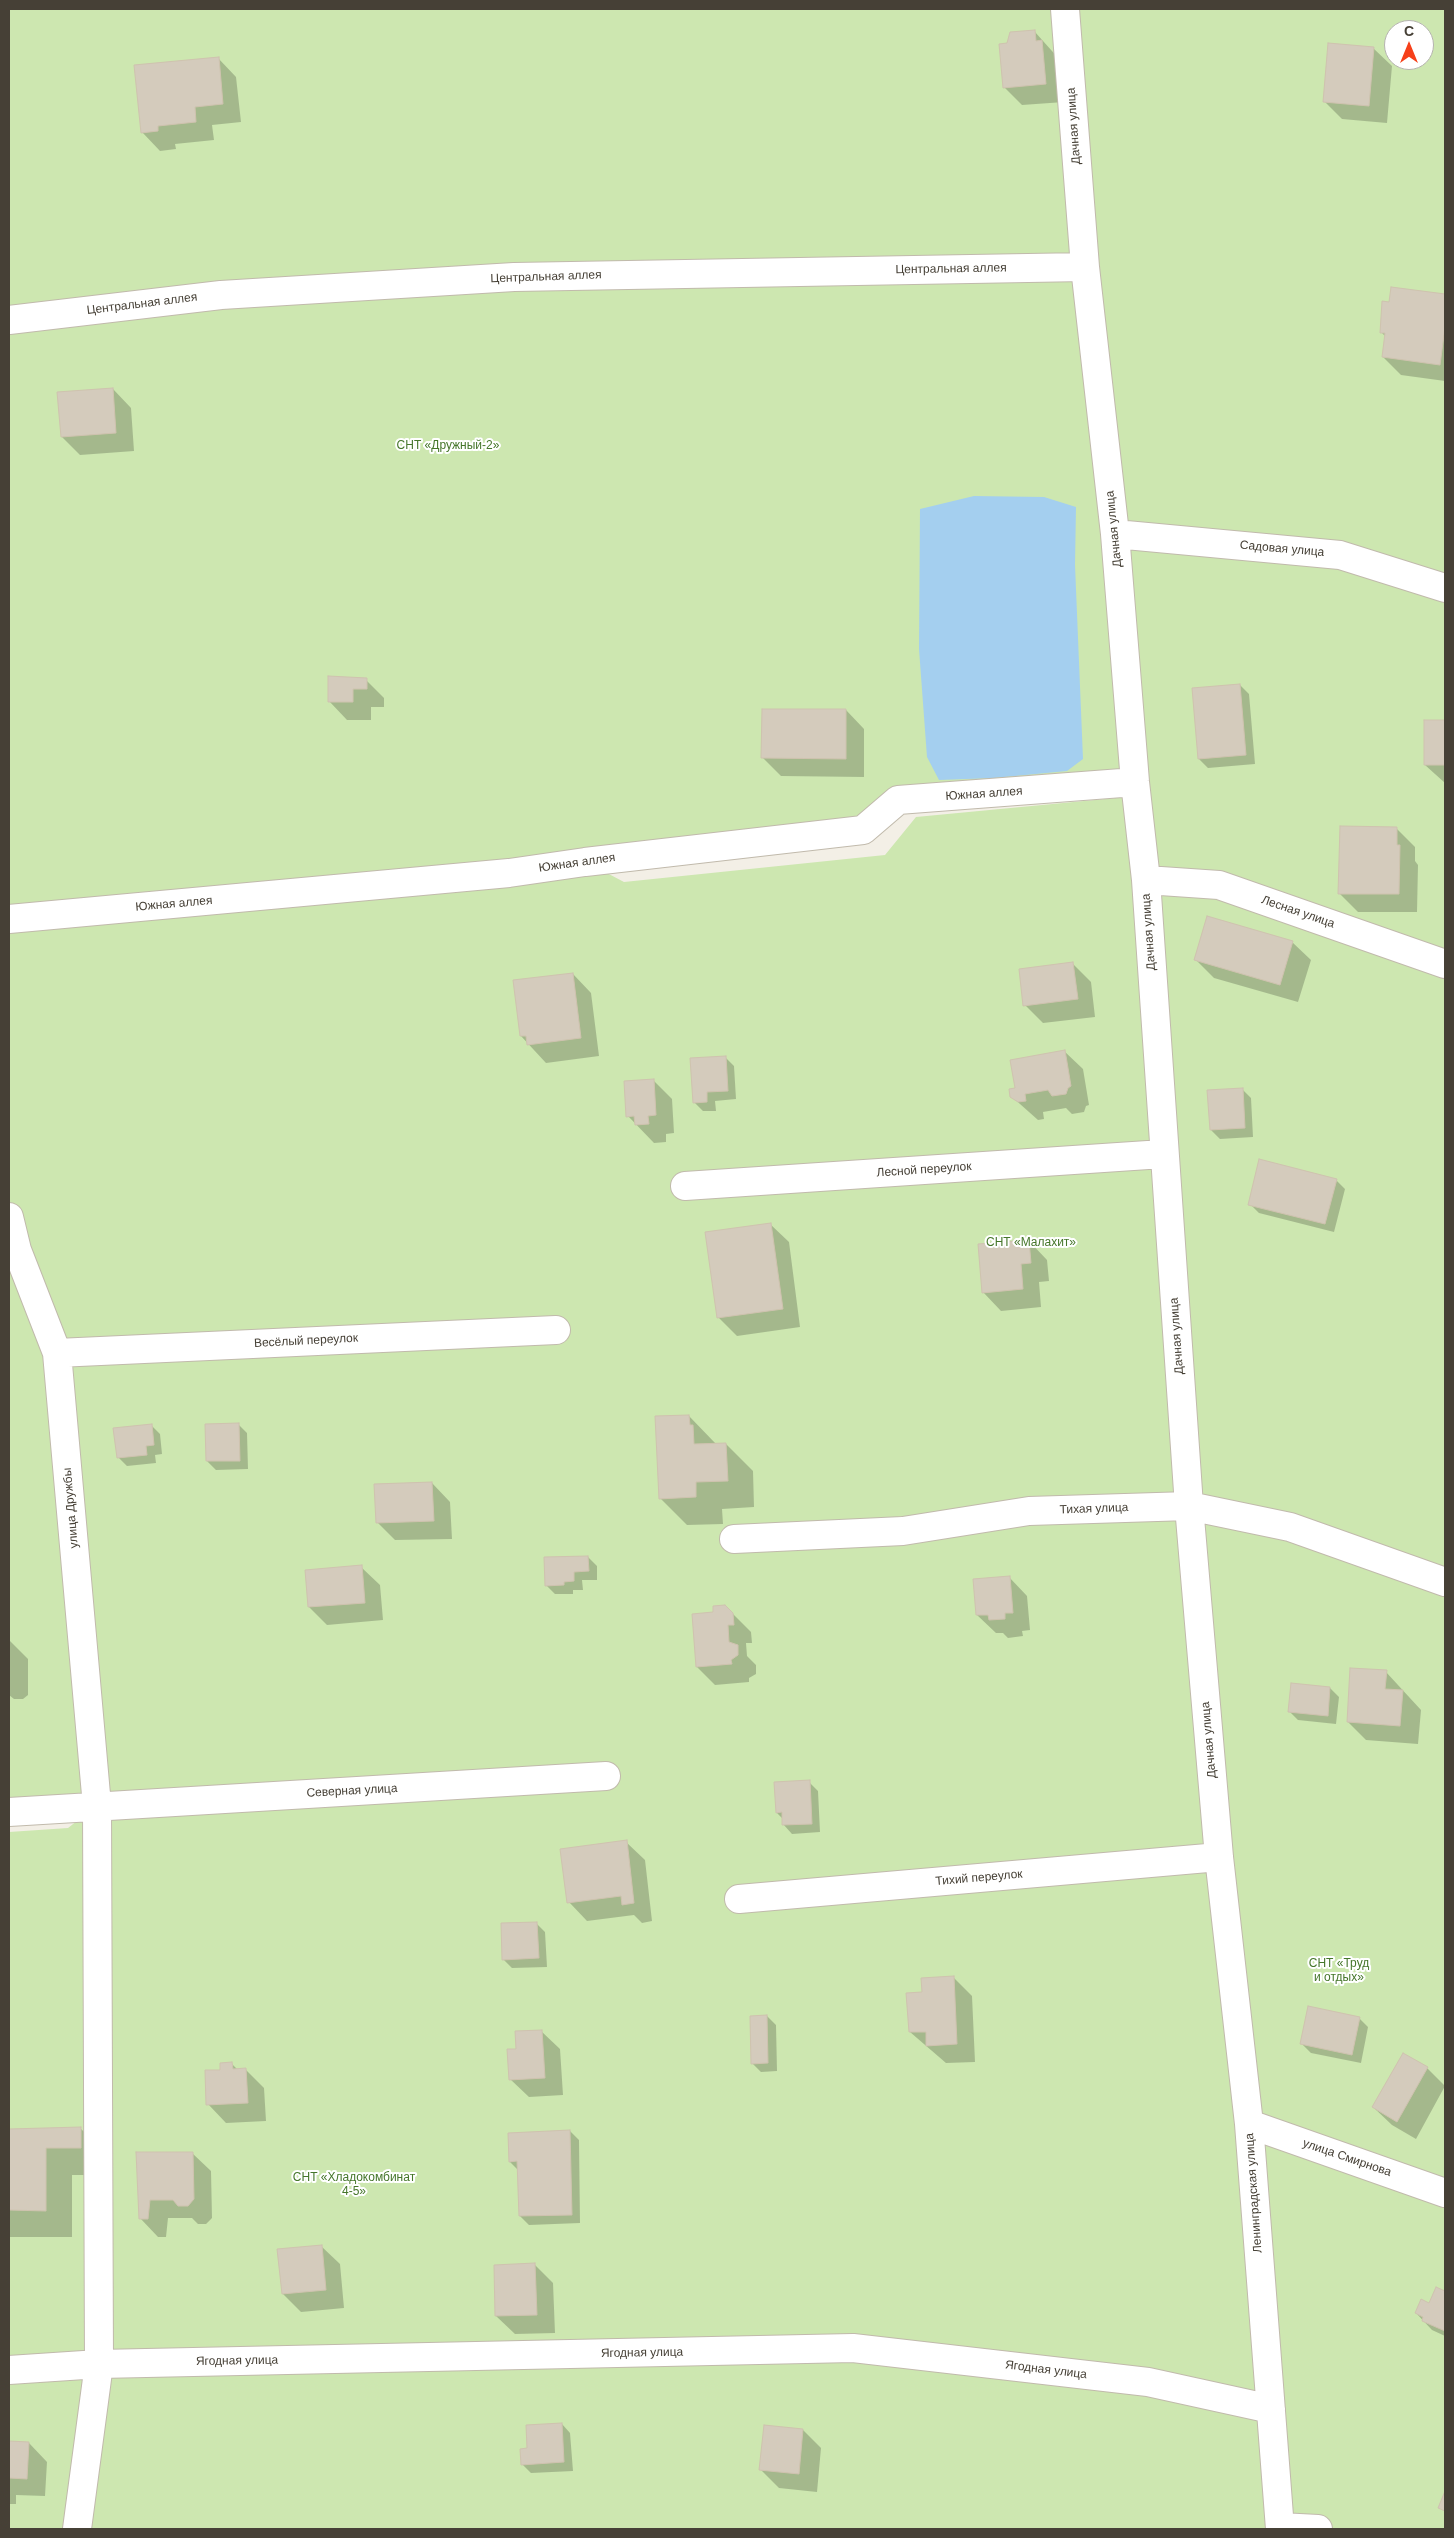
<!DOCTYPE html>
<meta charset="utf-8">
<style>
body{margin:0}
#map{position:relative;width:1454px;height:2538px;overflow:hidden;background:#f3efe6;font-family:Helvetica,sans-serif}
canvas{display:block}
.frame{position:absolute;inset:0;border:10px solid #464036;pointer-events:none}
.north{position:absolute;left:1384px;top:20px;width:50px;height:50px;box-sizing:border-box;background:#fff;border:1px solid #b5b3af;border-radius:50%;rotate:0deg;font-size:14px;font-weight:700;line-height:20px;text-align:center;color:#464036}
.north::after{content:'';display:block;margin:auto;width:18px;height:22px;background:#f6401a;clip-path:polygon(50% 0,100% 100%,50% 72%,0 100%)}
</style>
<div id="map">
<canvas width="1454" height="2538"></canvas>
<div class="frame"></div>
<div class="north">С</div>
</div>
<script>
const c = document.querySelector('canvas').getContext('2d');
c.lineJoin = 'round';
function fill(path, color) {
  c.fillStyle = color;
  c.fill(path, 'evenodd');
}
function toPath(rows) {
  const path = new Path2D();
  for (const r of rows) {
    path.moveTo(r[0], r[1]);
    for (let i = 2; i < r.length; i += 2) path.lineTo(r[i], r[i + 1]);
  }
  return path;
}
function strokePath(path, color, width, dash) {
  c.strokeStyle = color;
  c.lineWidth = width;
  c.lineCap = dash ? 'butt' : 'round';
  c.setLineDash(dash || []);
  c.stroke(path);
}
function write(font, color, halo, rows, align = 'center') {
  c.font = font + ' Helvetica,sans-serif';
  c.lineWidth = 4;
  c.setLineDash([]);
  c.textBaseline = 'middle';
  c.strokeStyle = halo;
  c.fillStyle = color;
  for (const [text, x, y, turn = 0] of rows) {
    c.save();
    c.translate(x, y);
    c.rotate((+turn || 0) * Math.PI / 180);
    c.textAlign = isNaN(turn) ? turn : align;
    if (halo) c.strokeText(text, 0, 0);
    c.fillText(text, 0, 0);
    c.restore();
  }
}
fill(toPath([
 [9,9,1445,9,1445,588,1340,567,1445,603,1445,2529,9,2529,9,1832,68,1828,96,1806,9,1812],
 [1394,30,1424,30,1424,60,1394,60],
 [1135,783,1126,797,916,817,885,855,624,882,586,862,863,830,898,800]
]), '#cde7b0');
fill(toPath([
 [974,496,1044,497,1076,507,1075,565,1083,759,1067,771,994,778,939,780,927,757,919,649,920,509]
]), '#a4cfef');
fill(toPath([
 [1035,32,1060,60,1064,102,1022,105,1004,87,1008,44],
 [1373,48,1392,66,1387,123,1342,119,1324,101],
 [218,58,236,77,241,122,212,125,214,140,175,144,176,149,160,151,142,132],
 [1392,288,1445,295,1445,381,1401,375,1383,357,1386,337,1381,332,1390,304],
 [113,389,131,408,134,451,80,455,62,437],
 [366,680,384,698,384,707,371,707,371,720,347,720,329,701],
 [1240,685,1249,694,1255,764,1208,768,1199,759],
 [846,710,864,729,864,777,781,776,763,758],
 [1425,721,1445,721,1445,783,1425,765],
 [1396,828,1415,847,1415,861,1418,865,1417,912,1358,912,1339,893],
 [1292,942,1311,960,1298,1002,1214,978,1195,959],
 [1073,964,1091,982,1095,1017,1043,1023,1025,1005],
 [573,974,591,993,599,1056,546,1063,521,1036],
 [1064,1051,1083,1069,1089,1105,1086,1106,1084,1112,1072,1114,1066,1108,1043,1112,1044,1119,1038,1120,1011,1096,1017,1089],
 [725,1057,734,1066,736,1099,715,1101,716,1111,703,1111,694,1102],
 [653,1080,672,1099,674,1133,666,1134,666,1142,654,1143,628,1116],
 [1242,1089,1251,1098,1253,1137,1220,1139,1211,1130],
 [1336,1180,1345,1189,1334,1232,1259,1213,1250,1204],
 [770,1224,789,1242,800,1327,737,1336,718,1317],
 [1029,1241,1047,1260,1049,1281,1039,1282,1041,1307,1001,1311,983,1292],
 [689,1416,716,1444,726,1444,753,1471,754,1507,722,1509,723,1524,687,1525,660,1498],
 [238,1424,247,1433,248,1469,216,1470,207,1461],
 [151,1425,160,1434,162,1454,155,1455,156,1463,127,1466,118,1457],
 [432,1483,450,1502,452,1539,395,1540,377,1522],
 [588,1557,597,1566,597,1580,582,1580,583,1590,573,1590,573,1594,555,1594,546,1585],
 [361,1567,380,1585,383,1620,327,1625,309,1607],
 [1009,1577,1027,1596,1030,1630,1022,1631,1023,1636,1008,1638,1003,1633,996,1633,977,1615],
 [732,1613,751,1632,752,1643,746,1643,747,1656,756,1665,756,1674,749,1678,749,1682,715,1685,697,1667],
 [9,1640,28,1659,28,1695,23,1699,14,1699,9,1695],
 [1386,1672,1421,1710,1418,1744,1366,1740,1348,1722],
 [1330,1688,1339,1697,1336,1724,1298,1720,1289,1711],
 [809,1782,818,1791,820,1832,792,1834,783,1824,783,1819,777,1813],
 [626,1842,645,1860,652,1921,642,1923,634,1915,587,1921,569,1902],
 [536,1923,545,1932,547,1967,512,1968,503,1959],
 [954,1978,972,1996,975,2062,946,2063,910,2032,923,1993],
 [767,2016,776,2025,777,2071,761,2072,752,2063],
 [1359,2018,1368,2027,1361,2063,1311,2053,1302,2044],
 [541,2031,560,2049,563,2095,529,2097,510,2079,517,2050],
 [232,2064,238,2070,246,2070,264,2088,266,2121,226,2123,208,2104,221,2071],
 [1427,2068,1445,2086,1416,2139,1392,2125,1373,2107],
 [80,2128,108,2155,108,2175,72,2175,72,2237,9,2237,9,2130],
 [570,2131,579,2140,580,2223,529,2225,520,2216,518,2170,510,2162],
 [137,2153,192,2153,211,2171,212,2218,206,2224,198,2224,192,2218,168,2218,166,2237,158,2237,140,2218],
 [321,2246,340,2264,344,2308,301,2312,283,2294],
 [535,2265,553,2283,555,2333,515,2334,496,2316],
 [1437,2289,1445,2293,1445,2336,1432,2330,1416,2313,1430,2305],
 [562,2424,570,2433,573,2471,531,2473,522,2464,528,2449],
 [803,2430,821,2448,817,2492,779,2488,761,2470],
 [9,2442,29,2443,47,2462,45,2496,16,2495,16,2504,9,2504]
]), '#0003');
const building = toPath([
 [1035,30,1036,41,1042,40,1046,84,1003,88,999,44,1007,43,1010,32,1035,30],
 [1328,43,1374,47,1369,106,1323,102,1328,43],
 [219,57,223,104,195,107,196,122,158,126,158,131,141,133,134,65,219,57],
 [1391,287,1445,294,1445,327,1440,365,1382,357,1385,333,1380,333,1382,301,1389,302,1391,287],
 [113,388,116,433,61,437,57,392,113,388],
 [328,676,367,678,367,689,353,689,353,702,328,702,328,676],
 [1240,684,1246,755,1198,759,1192,688,1240,684],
 [762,709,846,709,846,759,761,758,762,709],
 [1424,720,1445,720,1445,765,1424,765,1424,720],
 [1340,826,1397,827,1397,845,1400,845,1399,894,1338,894,1340,826],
 [1207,916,1293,941,1280,985,1194,960,1207,916],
 [1073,962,1078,999,1023,1006,1019,969,1073,962],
 [573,973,581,1038,527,1045,526,1036,520,1036,513,980,573,973],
 [1065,1050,1071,1086,1068,1088,1066,1094,1052,1096,1048,1090,1025,1094,1026,1101,1018,1102,1010,1097,1009,1089,1015,1088,1010,1060,1065,1050],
 [726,1056,728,1091,707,1092,707,1102,693,1103,690,1058,726,1056],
 [654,1079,656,1115,648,1116,649,1124,635,1125,634,1116,626,1117,624,1081,654,1079],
 [1243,1088,1245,1128,1210,1130,1207,1090,1243,1088],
 [1259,1159,1337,1179,1325,1224,1248,1205,1259,1159],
 [771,1223,783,1309,717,1318,705,1232,771,1223],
 [1029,1240,1031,1263,1021,1264,1023,1289,982,1293,978,1244,1029,1240],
 [689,1415,690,1425,693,1425,694,1444,726,1443,728,1481,696,1482,696,1497,659,1499,655,1416,689,1415],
 [239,1423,240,1461,206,1461,205,1424,239,1423],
 [152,1424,154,1445,146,1446,147,1455,117,1458,113,1428,152,1424],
 [432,1482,434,1521,376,1523,374,1484,432,1482],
 [588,1556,589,1571,574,1572,574,1581,564,1582,564,1585,545,1586,544,1557,588,1556],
 [362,1565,365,1603,308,1607,305,1570,362,1565],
 [1010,1576,1013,1613,1005,1613,1005,1619,989,1620,988,1615,976,1615,973,1579,1010,1576],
 [725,1605,733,1613,734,1625,728,1625,729,1642,738,1645,738,1655,731,1660,732,1664,696,1667,692,1614,713,1612,713,1606,725,1605],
 [1350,1668,1387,1670,1385,1689,1403,1690,1400,1726,1347,1722,1350,1668],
 [1291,1683,1330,1687,1328,1716,1288,1712,1291,1683],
 [810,1780,812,1824,782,1825,782,1812,776,1813,774,1782,810,1780],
 [627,1840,634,1903,622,1905,621,1896,567,1903,560,1849,627,1840],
 [537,1922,539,1958,502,1960,501,1923,537,1922],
 [954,1976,957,2044,926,2046,926,2032,909,2032,906,1993,922,1992,921,1978,954,1976],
 [1308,2006,1360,2017,1352,2055,1300,2044,1308,2006],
 [767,2015,768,2063,751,2064,750,2016,767,2015],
 [542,2030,545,2078,509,2080,507,2049,516,2049,515,2031,542,2030],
 [1403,2053,1428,2067,1397,2122,1372,2107,1403,2053],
 [232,2062,233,2069,246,2068,248,2103,206,2105,205,2070,220,2070,220,2063,232,2062],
 [81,2127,81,2148,46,2148,46,2211,9,2210,9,2129,81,2127],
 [570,2130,572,2215,519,2216,517,2161,509,2162,508,2133,570,2130],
 [136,2152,193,2152,194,2199,188,2206,178,2206,173,2200,150,2200,148,2219,139,2219,136,2152],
 [322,2245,326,2290,282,2294,277,2249,322,2245],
 [535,2263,537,2315,495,2316,494,2265,535,2263],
 [1436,2287,1445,2291,1445,2331,1422,2321,1423,2317,1415,2313,1421,2299,1429,2303,1436,2287],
 [562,2423,564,2462,521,2465,520,2449,527,2448,526,2425,562,2423],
 [764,2425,803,2429,799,2474,759,2470,764,2425],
 [9,2441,29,2442,27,2479,9,2478,9,2441],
 [1445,2491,1445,2511,1438,2508,1445,2491]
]);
fill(building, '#d4cbbc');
strokePath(building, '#cfc3af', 1);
const minor = toPath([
 [1065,9,1085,267,1115,534,1135,782,1146,880,1189,1506,1219,1857,1249,2124,1280,2529],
 [9,320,221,295,514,277,1085,267],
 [1115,534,1340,555,1445,588],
 [1146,880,1219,885,1445,964],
 [9,919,509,873,585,862,863,830,898,800,1135,782],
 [685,1186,1163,1154],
 [9,1217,17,1250,57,1353,97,1806,99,2364,77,2529],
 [57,1353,556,1330],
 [734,1539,903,1531,1029,1511,1189,1506,1290,1527,1445,1582],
 [9,1812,606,1776],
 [739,1899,1219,1857],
 [1249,2124,1445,2193],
 [9,2370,99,2364,853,2348,1148,2382,1271,2409],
 [1280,2527,1318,2529]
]);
strokePath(minor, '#c1baac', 30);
strokePath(minor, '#fff', 28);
write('12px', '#464036', '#fff', [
 ["Дачная улица",1074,126,-94],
 ["Центральная аллея",951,269,-1],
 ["Центральная аллея",546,277,-2],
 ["Центральная аллея",142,304,-7],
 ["Дачная улица",1114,529,-96],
 ["Садовая улица",1282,549,5],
 ["Южная аллея",984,794,-4],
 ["Южная аллея",577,863,-8],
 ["Южная аллея",174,904,-5],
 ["Лесная улица",1298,912,19],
 ["Дачная улица",1149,932,-94],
 ["Лесной переулок",924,1170,-4],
 ["Дачная улица",1177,1336,-94],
 ["Весёлый переулок",306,1341,-3],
 ["улица Дружбы",71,1508,-95],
 ["Тихая улица",1094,1509,-2],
 ["Дачная улица",1209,1740,-95],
 ["Северная улица",352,1791,-3],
 ["Тихий переулок",979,1878,-5],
 ["улица Смирнова",1347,2158,19],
 ["Ленинградская улица",1254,2193,-94],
 ["Ягодная улица",642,2353,-1],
 ["Ягодная улица",237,2361,-1],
 ["Ягодная улица",1046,2370,7]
]);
write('12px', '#45762a', '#fff', [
 ["СНТ «Дружный-2»",448,446],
 ["СНТ «Малахит»",1031,1243],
 ["СНТ «Труд",1339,1964],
 ["и отдых»",1339,1978],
 ["СНТ «Хладокомбинат",354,2178],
 ["4-5»",354,2192]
]);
</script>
